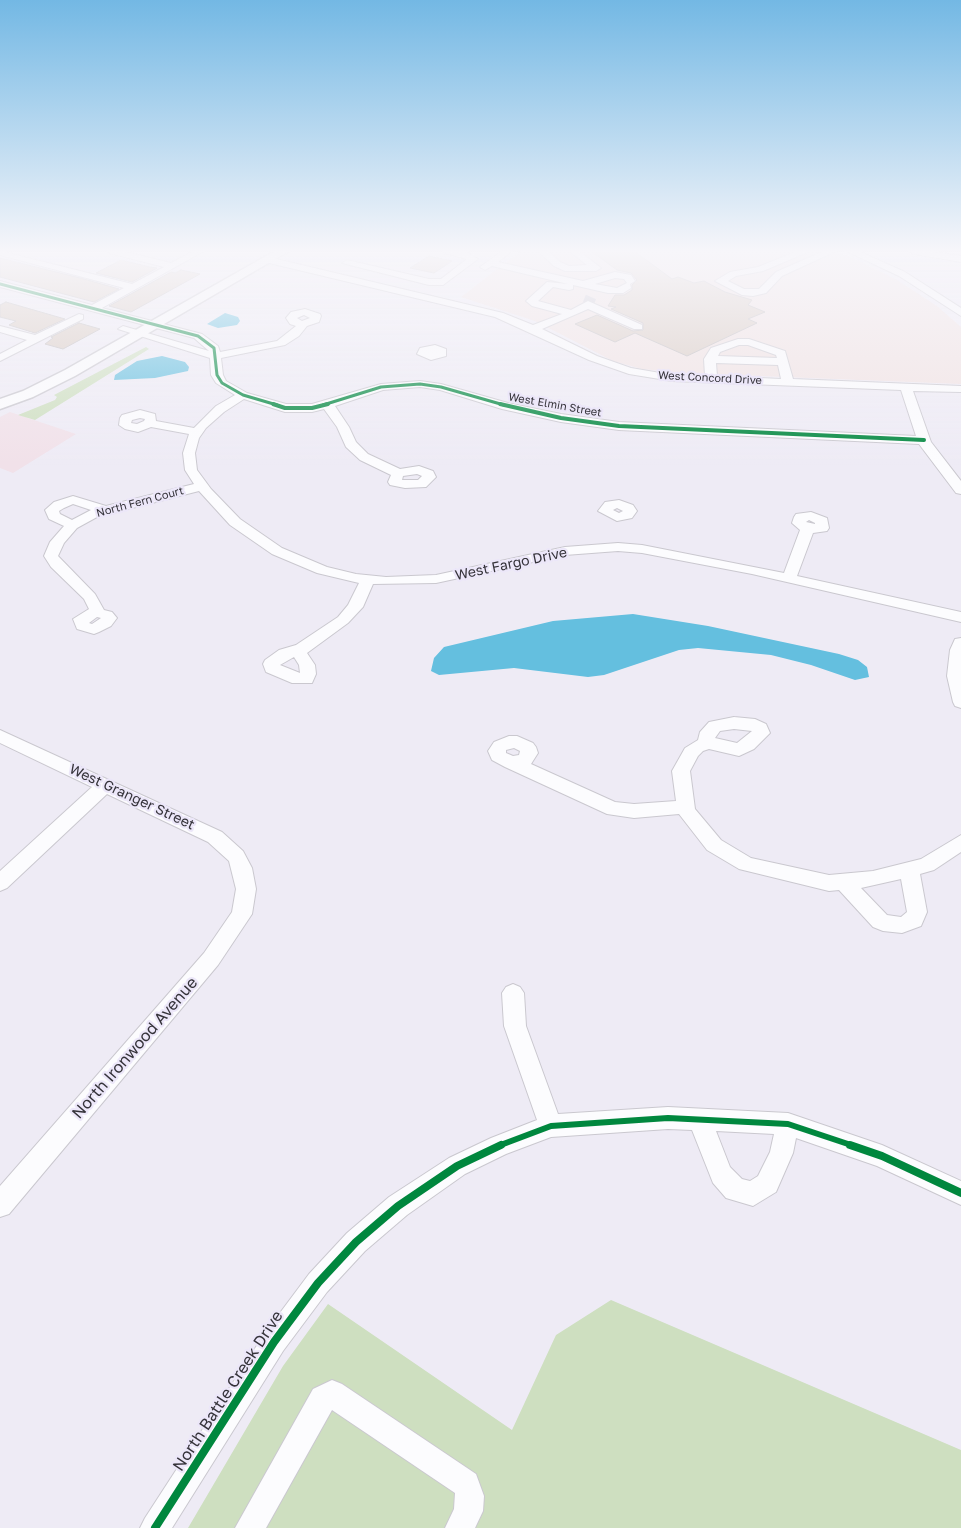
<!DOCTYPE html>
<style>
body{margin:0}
canvas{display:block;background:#eeebf5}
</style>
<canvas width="961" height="1528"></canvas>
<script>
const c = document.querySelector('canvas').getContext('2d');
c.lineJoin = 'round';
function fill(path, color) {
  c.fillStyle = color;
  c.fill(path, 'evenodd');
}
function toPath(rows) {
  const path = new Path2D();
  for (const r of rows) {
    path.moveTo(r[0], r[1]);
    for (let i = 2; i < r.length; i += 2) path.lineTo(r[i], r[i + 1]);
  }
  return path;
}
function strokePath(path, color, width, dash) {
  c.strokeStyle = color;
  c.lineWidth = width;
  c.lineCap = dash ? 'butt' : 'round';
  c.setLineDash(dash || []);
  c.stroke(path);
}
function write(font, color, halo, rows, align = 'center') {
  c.font = font + ' "Golos Text",sans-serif';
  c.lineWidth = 4.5;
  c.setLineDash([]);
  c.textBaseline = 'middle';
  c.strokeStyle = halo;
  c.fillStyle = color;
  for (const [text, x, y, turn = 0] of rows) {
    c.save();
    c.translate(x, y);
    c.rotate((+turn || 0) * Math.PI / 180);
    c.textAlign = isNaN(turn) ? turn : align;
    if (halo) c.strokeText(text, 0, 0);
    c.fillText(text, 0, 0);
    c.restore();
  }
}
fill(toPath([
 [10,412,76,434,13,473,0,468,0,417]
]), '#f1e1e9');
fill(toPath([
 [521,251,832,251,849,256,897,280,937,306,961,327,961,384,683,373,642,369,613,361,535,321,461,297]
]), '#f1e2e2');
fill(toPath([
 [146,347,149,349,35,420,18,415,55,400,57,397,54,395],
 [611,1300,961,1450,961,1528,188,1528,283,1366,328,1304,512,1430,556,1335]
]), '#cedfc0');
fill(toPath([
 [225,313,238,317,240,321,237,325,218,328,207,324],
 [162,356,185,362,189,367,188,371,155,378,114,380,115,375,137,361],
 [633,614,708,626,839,654,858,660,867,667,869,677,855,680,811,665,771,655,698,648,679,650,604,675,588,677,514,668,439,675,431,671,434,658,444,647,553,621]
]), '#64bfdf');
const building = toPath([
 [591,251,634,251,672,279,678,277,694,283,704,281,725,292,752,300,748,305,765,312,748,319,757,323,687,356,635,333,615,342,575,324,597,315,633,331,643,330,643,323,611,309,616,307,608,306,615,295,624,295,632,290,632,285,637,280,631,273,617,270,591,251],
 [429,256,452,261,434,273,410,268,429,256],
 [0,258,84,279,119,289,94,302,0,277,0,258],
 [121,260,150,267,157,268,132,282,96,273,121,260],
 [181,270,200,274,131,312,109,306,171,272,175,273,181,270],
 [6,302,65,319,35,333,9,325,16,321,0,317,0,305,6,302],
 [79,323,100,329,63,349,45,344,53,338,51,337,79,323]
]);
fill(building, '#d8c9c0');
strokePath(building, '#bdb9bb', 1);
strokePath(toPath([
 [588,304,591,297]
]), '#c9c6d0', 11, [11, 5]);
const minor = toPath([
 [0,251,132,284,164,267,109,253,108,251,122,251,171,263,194,251,204,251,102,308,202,334,218,346,220,352,277,341,296,326,290,324,286,318,291,312,305,309,320,314,321,316,319,322,307,326,299,336,285,345,221,358,223,375,226,381,247,393,286,404,312,404,381,384,420,381,441,384,508,403,561,414,619,422,916,436,901,390,672,381,629,374,589,360,495,317,265,262,265,258,268,257,503,313,533,325,562,314,532,306,526,301,547,282,568,284,492,266,485,270,480,267,502,251,512,251,498,262,583,281,615,272,631,275,635,281,630,284,631,288,623,293,608,293,573,285,573,289,569,290,553,287,538,301,571,310,588,301,642,325,642,329,634,329,588,309,542,329,597,356,631,368,672,375,705,376,704,359,711,348,738,339,749,339,785,351,793,379,961,386,961,392,913,391,931,442,961,481,961,494,956,493,919,444,619,430,561,422,502,409,440,390,420,387,383,390,335,406,349,427,356,442,368,454,400,469,419,466,433,471,436,477,426,487,405,488,390,485,388,482,391,475,360,460,346,447,337,427,324,409,312,412,285,412,244,399,224,412,206,428,199,438,195,453,197,470,211,489,240,519,282,548,327,567,356,574,386,577,436,575,565,547,618,543,642,545,784,573,800,530,792,523,794,517,796,514,811,512,827,518,829,528,827,531,813,533,797,576,961,612,961,622,752,574,642,553,618,551,565,555,436,583,373,584,363,607,348,623,307,653,315,665,316,674,312,683,292,683,266,672,263,664,265,660,279,650,296,645,338,617,348,605,359,583,317,573,272,554,230,525,199,491,97,517,77,528,64,543,58,556,95,594,104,610,112,612,117,618,111,626,99,632,94,634,77,629,73,619,89,609,84,599,51,567,44,556,50,542,64,526,49,519,45,510,54,502,73,496,106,506,194,484,185,470,183,453,189,434,151,427,138,432,125,429,119,425,120,418,122,415,140,410,155,414,156,421,194,428,216,406,235,395,216,383,211,375,210,358,118,329,123,326,209,351,194,338,0,287,0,281,92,305,124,288,0,255,0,251],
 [615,278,624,279,627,283,617,288,595,284,615,278],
 [304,315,310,318,302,321,297,318,304,315],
 [739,345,748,345,776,355,777,358,718,356,720,352,739,345],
 [716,363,778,365,781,379,717,376,716,363],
 [140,418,145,419,144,421,137,424,131,423,132,420,140,418],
 [417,474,422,476,418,480,402,480,403,476,417,474],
 [73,504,91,510,72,520,60,514,59,511,64,508,73,504],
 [809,520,815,523,815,524,806,522,809,520],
 [97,617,101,618,92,624,89,623,97,617],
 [294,657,299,665,300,673,280,665,294,657],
 [443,251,467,252,478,259,443,285,429,285,342,263,347,260,429,279,441,279,467,259,444,253,443,251],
 [538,251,548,251,560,262,569,266,587,265,569,251,579,251,601,268,596,271,565,271,554,266,538,251],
 [798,251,810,251,763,271,736,276,728,281,744,289,759,289,776,272,824,251,836,251,782,276,766,293,753,296,742,295,715,281,730,272,758,267,798,251],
 [846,251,858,251,905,272,961,308,961,316,899,276,846,251],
 [909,251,928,251,961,256,961,262,914,254,909,251],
 [79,314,83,315,83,319,0,361,0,354,27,340,0,332,0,326,35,335,79,314],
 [435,345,446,349,446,356,431,360,417,354,420,348,435,345],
 [619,500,633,505,637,511,632,518,617,521,598,511,605,502,619,500],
 [617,508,623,511,619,513,613,510,617,508],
 [961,638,961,708,955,706,953,702,947,676,950,650,955,639,961,638],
 [734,717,755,719,766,724,770,733,754,749,739,756,709,749,703,751,698,756,690,771,695,809,721,840,751,858,829,875,873,871,921,859,961,835,961,852,934,870,920,874,927,912,921,926,902,933,883,931,873,927,839,890,829,891,739,869,707,850,679,814,634,818,607,814,505,767,492,760,488,751,494,742,509,736,517,736,533,743,536,747,538,753,531,764,615,802,634,804,676,801,672,771,685,748,698,740,700,732,709,722,734,717],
 [734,729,752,731,737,743,715,738,720,731,734,729],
 [514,748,520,751,519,755,513,756,506,753,506,750,514,748],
 [901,879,907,912,901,917,887,915,861,888,901,879],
 [0,730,222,832,243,851,252,868,256,889,252,914,218,965,9,1214,0,1217,0,1186,204,953,232,912,236,889,229,861,208,842,107,794,7,888,0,891,0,871,92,787,0,743,0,730],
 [513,984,520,987,524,993,526,1026,558,1114,668,1107,788,1113,882,1145,961,1181,961,1205,877,1166,796,1138,793,1153,776,1192,753,1206,726,1198,713,1183,692,1130,668,1129,551,1137,506,1154,465,1174,407,1215,365,1251,327,1292,283,1351,172,1528,140,1528,145,1518,265,1333,309,1274,347,1233,389,1197,449,1158,491,1138,537,1120,504,1026,502,993,506,987,513,984],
 [716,1131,774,1134,770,1152,758,1176,750,1181,742,1179,730,1167,716,1131],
 [332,1380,342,1384,476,1474,484,1496,483,1511,475,1528,445,1528,454,1509,455,1493,332,1410,266,1528,235,1528,313,1389,332,1380]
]);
const major = toPath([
 [275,251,289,251,75,376,33,397,0,409,0,399,23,391,65,370,275,251]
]);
strokePath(minor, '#cac8cf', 2);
strokePath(major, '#cac8cf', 3);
fill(minor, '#fcfcfe');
fill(major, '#fcfcfe');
strokePath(toPath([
 [0,284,198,336,214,348,217,375,222,383,243,395,277,405],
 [323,405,381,387,420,384,441,387,504,405]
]), '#00873e', 3);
strokePath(toPath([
 [273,404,285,408,312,408,328,404],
 [500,404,561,418,619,426,924,440]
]), '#00873e', 4);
strokePath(toPath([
 [498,1146,551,1126,668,1118,788,1124,854,1146]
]), '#00873e', 6);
strokePath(toPath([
 [850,1145,882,1156,961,1193],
 [155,1528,274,1342,318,1283,356,1242,398,1206,457,1166,501,1145]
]), '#00873e', 8);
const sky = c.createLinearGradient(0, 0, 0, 465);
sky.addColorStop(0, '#73b8e4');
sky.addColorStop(0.54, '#f7f6fa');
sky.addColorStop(1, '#f7f6fa00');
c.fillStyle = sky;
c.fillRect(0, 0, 961, 465);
write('11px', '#35333a', '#ece7f9', [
 ["West Concord Drive",710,378,3],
 ["West Elmin Street",555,405,10],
 ["North Fern Court",140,502,-15]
]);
write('14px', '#35333a', '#ece7f9', [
 ["West Fargo Drive",511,564,-12],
 ["West Granger Street",132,797,25]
]);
write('16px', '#35333a', '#ece7f9', [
 ["North Ironwood Avenue",135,1048,-49],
 ["North Battle Creek Drive",228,1391,-57]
]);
</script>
